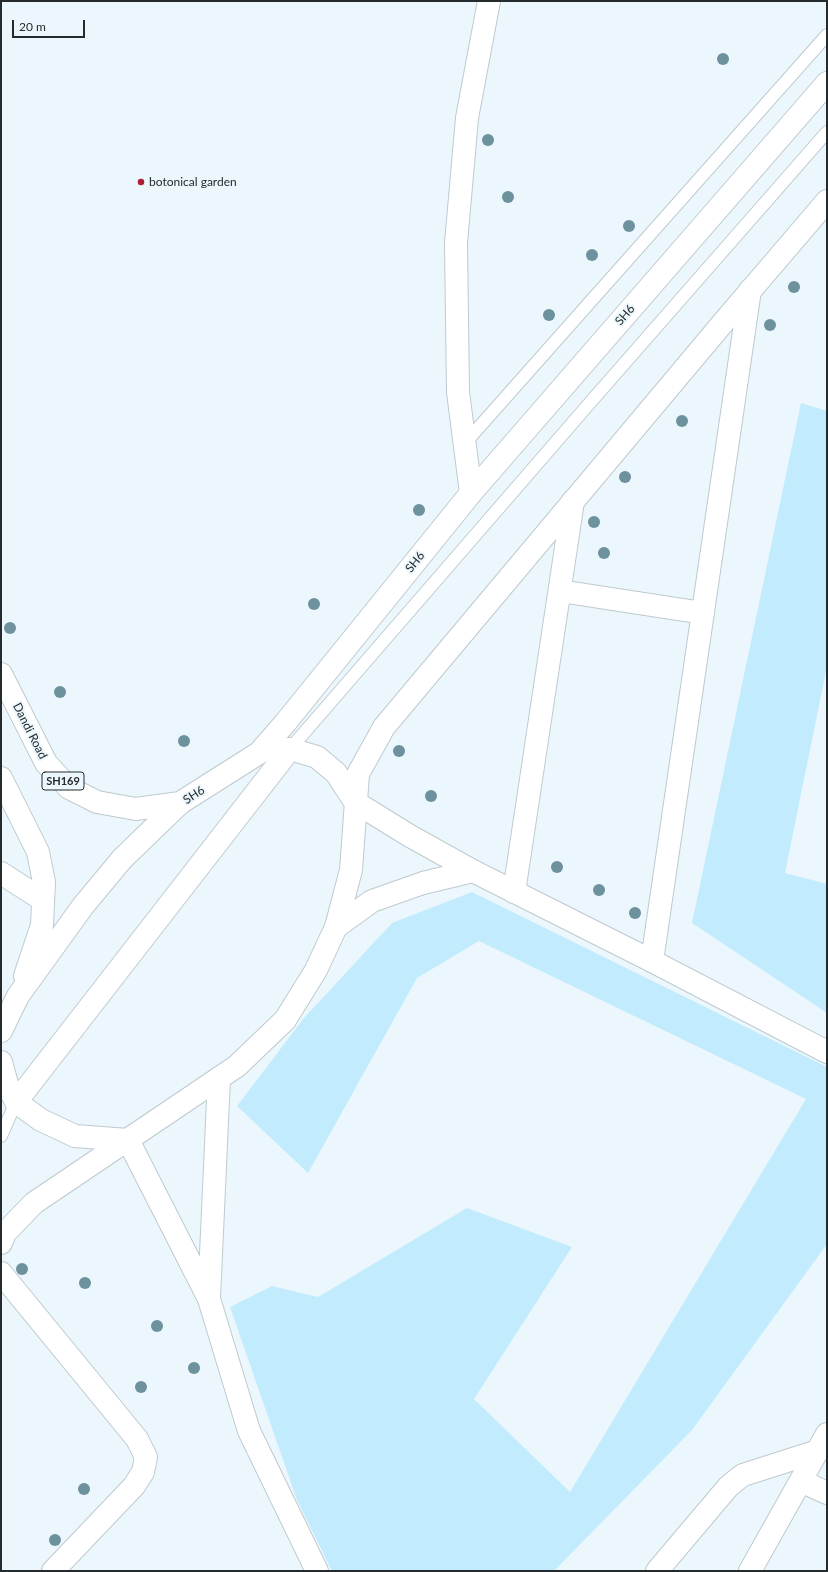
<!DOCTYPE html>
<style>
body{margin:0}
#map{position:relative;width:828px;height:1572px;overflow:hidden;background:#ebf7fc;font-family:Lato,sans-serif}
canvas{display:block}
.frame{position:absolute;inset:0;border:2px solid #252a2c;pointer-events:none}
.scale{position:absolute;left:12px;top:20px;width:73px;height:18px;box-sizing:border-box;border:2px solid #252a2c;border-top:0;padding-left:5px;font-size:12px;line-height:14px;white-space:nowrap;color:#252a2c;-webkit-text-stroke:3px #ebf7fc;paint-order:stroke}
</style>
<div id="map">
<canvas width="828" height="1572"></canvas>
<div class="frame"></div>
<div class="scale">20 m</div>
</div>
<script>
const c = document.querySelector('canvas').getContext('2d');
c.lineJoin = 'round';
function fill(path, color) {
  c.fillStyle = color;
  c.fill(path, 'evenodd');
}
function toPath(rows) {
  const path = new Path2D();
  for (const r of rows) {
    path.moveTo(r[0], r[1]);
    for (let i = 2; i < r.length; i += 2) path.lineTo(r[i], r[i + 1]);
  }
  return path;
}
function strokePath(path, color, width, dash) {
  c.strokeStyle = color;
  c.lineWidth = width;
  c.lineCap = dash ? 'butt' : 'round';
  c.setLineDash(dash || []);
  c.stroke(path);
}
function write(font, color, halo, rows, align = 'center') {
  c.font = font + ' Lato,sans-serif';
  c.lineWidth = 4;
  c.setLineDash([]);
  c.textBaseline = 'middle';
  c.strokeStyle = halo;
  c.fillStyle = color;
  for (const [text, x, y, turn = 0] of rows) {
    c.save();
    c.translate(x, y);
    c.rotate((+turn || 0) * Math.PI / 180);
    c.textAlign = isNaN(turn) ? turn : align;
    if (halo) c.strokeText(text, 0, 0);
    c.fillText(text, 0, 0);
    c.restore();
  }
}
fill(toPath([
 [801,403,827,411,827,666,785,873,827,884,827,1013,692,923],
 [472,892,827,1067,827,1244,692,1430,554,1571,332,1571,297,1500,230,1307,272,1286,318,1297,467,1208,572,1247,474,1399,570,1492,806,1099,479,941,417,978,308,1173,237,1106,304,1018,392,923]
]), '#c2ecfd');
const service = toPath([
 [465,443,827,35],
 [290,749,588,405,827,132],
 [1,1136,16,1102]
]);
const minor = toPath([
 [560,591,703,613],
 [1,873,43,900],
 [514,892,573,501],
 [652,961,750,290],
 [128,1140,209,1299,249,1431,317,1571],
 [1,1273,137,1439,146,1457,143,1472,134,1486,53,1571],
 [209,1298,219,1078],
 [801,1481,827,1493],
 [657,1571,728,1487,735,1481,743,1475,818,1451]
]);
const tertiary = toPath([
 [471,493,458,392,456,243,467,118,489,1],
 [355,802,410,836,473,871,652,961,827,1052],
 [336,927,372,901,423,883,473,871],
 [750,1571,827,1434]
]);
const primary = toPath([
 [1,674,46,763,69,788,97,802,136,809,180,803],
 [276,751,290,749,317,757,336,773,355,802],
 [1,778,38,852,44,882,42,925,25,976],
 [1,1031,18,996,83,906,122,859,180,803,259,753,286,722,471,493,827,83],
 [1,1062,7,1084,16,1102,41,1120,75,1136,128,1140],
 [16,1102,290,749],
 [1,1243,5,1233,34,1203,237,1066,285,1020,316,970,336,927,351,870,358,774,384,727,727,318,827,201]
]);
strokePath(service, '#becacf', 14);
strokePath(minor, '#becacf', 24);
strokePath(tertiary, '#becacf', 24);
strokePath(primary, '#becacf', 24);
strokePath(service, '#fff', 12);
strokePath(minor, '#fff', 22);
strokePath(tertiary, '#fff', 22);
strokePath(primary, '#fff', 22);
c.fillStyle = '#6d919d';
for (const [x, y] of [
 [723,59],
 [488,140],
 [508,197],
 [629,226],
 [592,255],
 [794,287],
 [549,315],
 [770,325],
 [682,421],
 [625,477],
 [419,510],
 [594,522],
 [604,553],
 [314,604],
 [10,628],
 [60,692],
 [184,741],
 [399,751],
 [431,796],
 [557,867],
 [599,890],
 [635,913],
 [22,1269],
 [85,1283],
 [157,1326],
 [194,1368],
 [141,1387],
 [84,1489],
 [55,1540]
]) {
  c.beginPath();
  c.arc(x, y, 6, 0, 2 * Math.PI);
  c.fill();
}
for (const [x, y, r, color] of [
 [141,182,4,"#b01d36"]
]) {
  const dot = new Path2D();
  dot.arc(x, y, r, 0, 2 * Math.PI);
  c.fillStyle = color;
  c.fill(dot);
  strokePath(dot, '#ebf7fc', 1.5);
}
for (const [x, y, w] of [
 [63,781,42]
]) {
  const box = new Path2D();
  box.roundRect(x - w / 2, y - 9, w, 18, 3);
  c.fillStyle = '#ebf7fc';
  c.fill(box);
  strokePath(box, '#252a2c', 1);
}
write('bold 11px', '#252a2c', null, [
 ["SH169",63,781]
]);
write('12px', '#252a2c', '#ebf7fc', [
 ["botonical garden",149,182]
], 'left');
write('12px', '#252a2c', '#ebf7fc', [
 ["SH6",625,315,-49],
 ["SH6",415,562,-51],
 ["Dandi Road",30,731,63],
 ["SH6",194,795,-33]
]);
</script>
